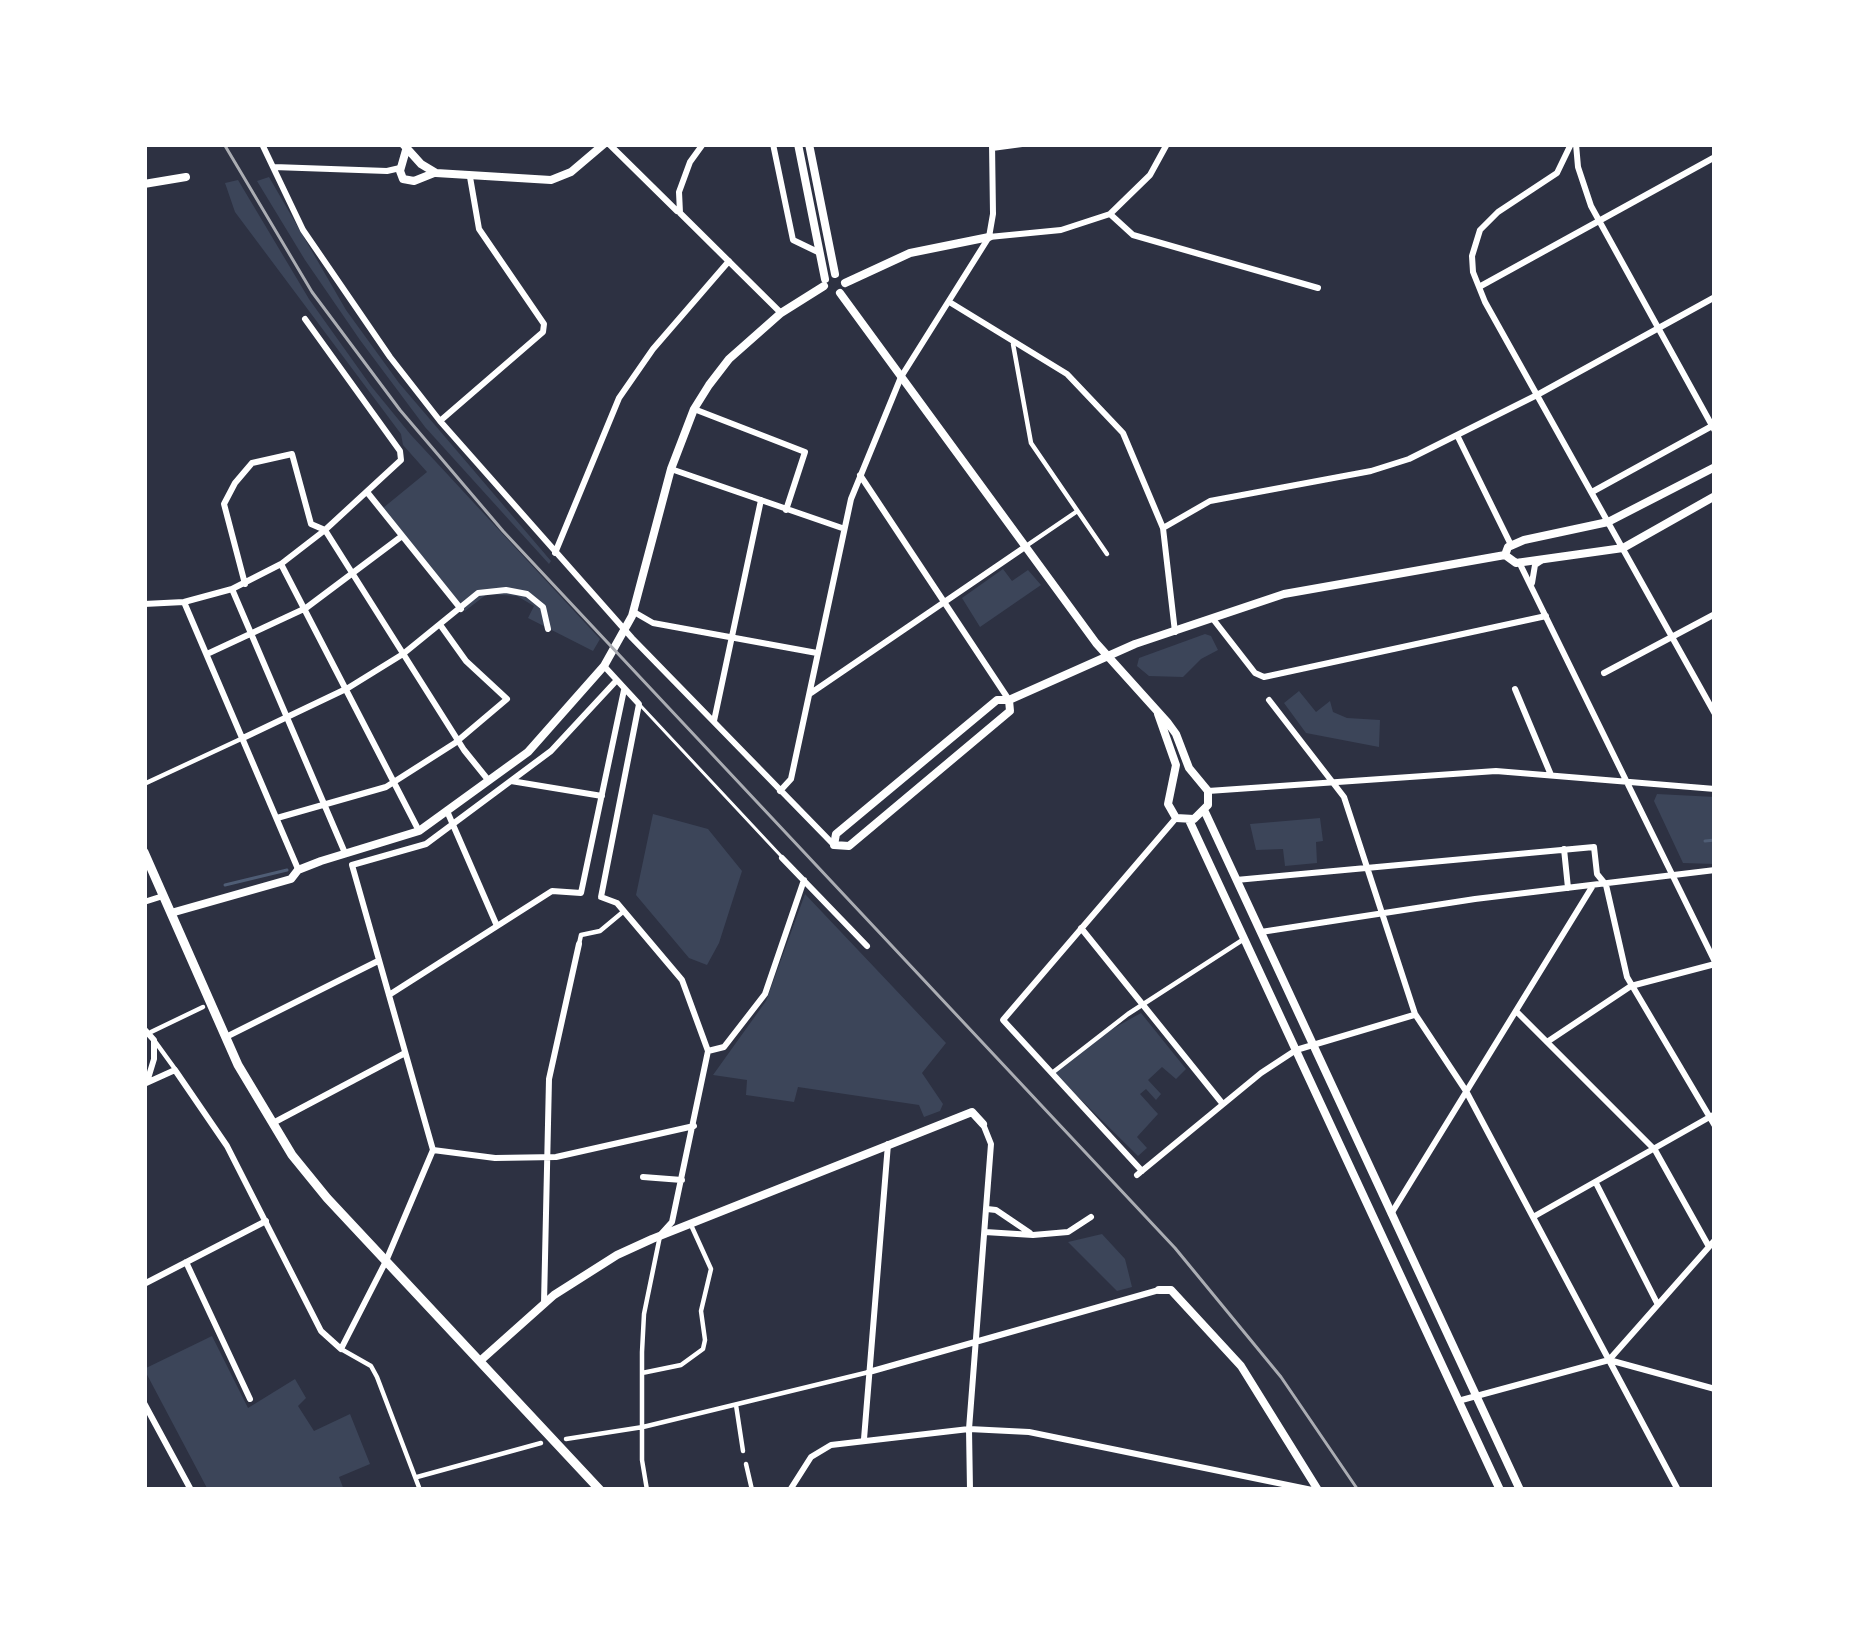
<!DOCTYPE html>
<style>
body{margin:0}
#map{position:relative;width:1859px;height:1634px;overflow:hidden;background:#2d3142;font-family:"Work Sans",sans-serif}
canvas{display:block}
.frame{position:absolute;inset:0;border:147px solid #fff;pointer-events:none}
</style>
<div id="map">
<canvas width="1859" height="1634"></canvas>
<div class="frame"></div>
</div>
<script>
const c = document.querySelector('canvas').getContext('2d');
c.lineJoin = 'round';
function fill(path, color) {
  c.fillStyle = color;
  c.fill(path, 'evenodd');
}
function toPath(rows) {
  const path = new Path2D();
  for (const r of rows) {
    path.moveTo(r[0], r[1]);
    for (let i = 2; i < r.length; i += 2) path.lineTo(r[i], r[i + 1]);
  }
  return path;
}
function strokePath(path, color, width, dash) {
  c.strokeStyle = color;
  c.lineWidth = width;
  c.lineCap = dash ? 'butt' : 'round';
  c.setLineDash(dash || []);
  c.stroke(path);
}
fill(toPath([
 [269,177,346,310,399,383,551,561,549,564,425,427,360,340,305,260,257,181],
 [238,180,309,299,371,386,411,435,600,639,593,651,528,618,534,606,517,596,487,594,465,611,383,508,427,472,403,445,401,434,235,212,225,183],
 [1003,569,1012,581,1028,570,1041,585,980,627,962,598],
 [1205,634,1211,636,1218,650,1201,659,1183,677,1149,676,1137,666,1139,658],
 [1299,691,1316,712,1330,701,1333,712,1347,718,1380,720,1379,747,1306,733,1284,703],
 [1657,794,1715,797,1715,864,1683,863,1654,801],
 [653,814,708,829,742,871,719,943,707,965,689,958,636,895],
 [1320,818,1323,841,1316,842,1317,863,1285,866,1283,849,1256,850,1250,824],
 [805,894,946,1043,922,1073,943,1104,940,1111,924,1117,919,1105,798,1087,794,1102,746,1095,747,1080,713,1075,766,1001],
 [1141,1013,1186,1069,1176,1079,1162,1067,1148,1080,1161,1094,1156,1100,1146,1089,1140,1094,1158,1114,1137,1137,1147,1148,1138,1156,1054,1073,1107,1032],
 [1102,1234,1125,1259,1132,1287,1117,1291,1068,1242],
 [212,1336,248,1408,295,1379,306,1398,298,1406,314,1431,350,1414,370,1464,339,1477,344,1490,208,1490,144,1369]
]), '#3c4559');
strokePath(toPath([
 [1705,841,1715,840],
 [225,885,287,870]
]), '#4f5d75', 3);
strokePath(toPath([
 [640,705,781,856]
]), '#fff', 3);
strokePath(toPath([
 [1013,344,1031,443,1107,554],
 [1026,546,1076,512],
 [144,784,243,738],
 [579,944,581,935,600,931,624,911],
 [151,1032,203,1007],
 [154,1040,175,1069],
 [1052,1073,1128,1014,1244,939],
 [341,1349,371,1366,377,1377,420,1490],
 [642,1373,681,1365,703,1349,705,1340,701,1311,711,1269,691,1225],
 [736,1405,743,1451],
 [566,1439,643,1427,869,1372],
 [746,1464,752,1490],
 [417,1477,541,1443],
 [647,1490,642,1460,642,1352,644,1314,660,1236]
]), '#fff', 4.5);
strokePath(toPath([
 [262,144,303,230,390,357,440,421,632,638,833,844],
 [609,144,677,211],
 [703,144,690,162,679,192,680,213,781,313],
 [773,144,793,240,820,253],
 [1571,144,1557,173,1498,212,1480,230,1472,256,1473,272,1485,302,1715,714],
 [1576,144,1578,167,1591,206,1715,431],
 [992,148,1022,144],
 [274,167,387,171,400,168],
 [1110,214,1133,235,1318,288],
 [989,237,1061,230,1110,214,1150,175,1167,144],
 [1479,287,1715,157],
 [951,303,1067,374,1123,433,1163,528,1175,632],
 [694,409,805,452],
 [440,421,543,332,544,324,479,229,470,177],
 [1457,435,1511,545],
 [671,469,842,528],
 [860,475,1009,700],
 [367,492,461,609],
 [1592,492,1712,426],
 [786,510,805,452],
 [1163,528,1210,501,1371,471,1409,459,1537,395,1715,297],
 [555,553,619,398,653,349,729,261],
 [1519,562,1715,962],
 [281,564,419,831],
 [1532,583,1535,565,1541,561],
 [245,584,224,504,235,483,252,463,292,454,311,524,325,530,464,750,489,781],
 [232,589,345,853],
 [184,602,298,869],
 [144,604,184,602,232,589,281,564,325,530,401,460,400,451,305,319],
 [634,612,653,623,817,653],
 [1213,619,1255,673,1264,677,1546,616],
 [207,654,306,608,402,536],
 [604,666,639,704,601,897,617,903,682,980,708,1051,672,1222,662,1233],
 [1604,673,1715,614],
 [1515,689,1551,775],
 [811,693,1025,547],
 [1269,700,1344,797,1415,1014,1466,1091,1678,1490],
 [714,721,761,500],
 [243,738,348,688,403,654,478,593,506,590,527,594,543,607,548,629],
 [511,781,602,796],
 [780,791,791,779,851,499,901,377,989,237,993,214,992,144],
 [1208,791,1496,771,1715,789],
 [447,811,497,926],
 [277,818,386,787,455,743,507,699,466,661,441,626],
 [1564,849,1568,888],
 [782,858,867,946],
 [352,865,426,844,551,751,616,681],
 [352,865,433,1150],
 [1236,880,1594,847,1597,874,1606,885,1627,977,1715,1126],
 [144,902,163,896],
 [1081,928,1222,1103],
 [1261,932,1475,899,1715,870],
 [389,995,552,891,581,893,624,690],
 [1516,1011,1655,1150,1708,1245],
 [144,1029,154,1040,154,1059,147,1082],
 [226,1037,378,961],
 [1547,1042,1631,986,1715,964],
 [708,1051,724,1047,765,994,804,880],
 [144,1084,175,1070,227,1146,321,1331,341,1349,386,1261,433,1150,495,1158,556,1157,694,1126],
 [273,1123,405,1053],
 [1142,1171,1003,1020,1176,818],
 [1137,1175,1261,1073,1296,1050,1414,1015],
 [643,1177,682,1180],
 [1596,1183,1657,1303],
 [987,1209,996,1210,1030,1233],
 [1391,1214,1592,887],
 [1533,1217,1715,1114],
 [985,1232,1033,1235,1068,1232,1091,1217],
 [186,1262,250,1399],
 [144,1284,266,1221],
 [544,1303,549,1079,579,944],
 [1609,1360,1715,1389],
 [869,1372,1159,1290],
 [1458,1401,1609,1360,1715,1240],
 [144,1403,191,1490],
 [864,1439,888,1144],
 [790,1490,811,1457,831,1445,969,1429,1029,1432,1312,1490],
 [970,1490,969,1429,991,1144,983,1124]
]), '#fff', 6);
strokePath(toPath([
 [403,144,421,164,436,173,551,180,571,172,604,144],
 [798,144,825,279],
 [809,144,835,274],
 [406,150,400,171,403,179,414,181,434,173],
 [144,184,186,177],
 [845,283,910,253,989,237],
 [840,293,1096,643,1168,723,1176,734,1189,768,1208,791,1208,805,1194,819,1176,818,1168,804,1176,765,1158,714],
 [1505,555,1516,563,1623,548,1715,496],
 [1009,700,1010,711,849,846,834,845,836,834,997,700,1009,700,1135,644,1284,594,1505,555,1508,547,1524,540,1608,522,1715,467],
 [1205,812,1520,1490],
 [1189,820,1500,1490],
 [171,913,291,879,298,870,321,861,419,831,528,752,604,666,632,616,671,469,694,409,709,385,729,359,781,313,824,286],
 [1159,1290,1171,1290,1241,1366,1318,1490],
 [480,1361,554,1295,617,1255,652,1239,972,1112,983,1124]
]), '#fff', 8);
strokePath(toPath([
 [144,852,238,1065,292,1155,327,1198,600,1490]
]), '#fff', 9);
strokePath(toPath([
 [224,144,312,292,400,410,503,531,1175,1248,1281,1377,1358,1490]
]), '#abadb3', 3);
</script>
